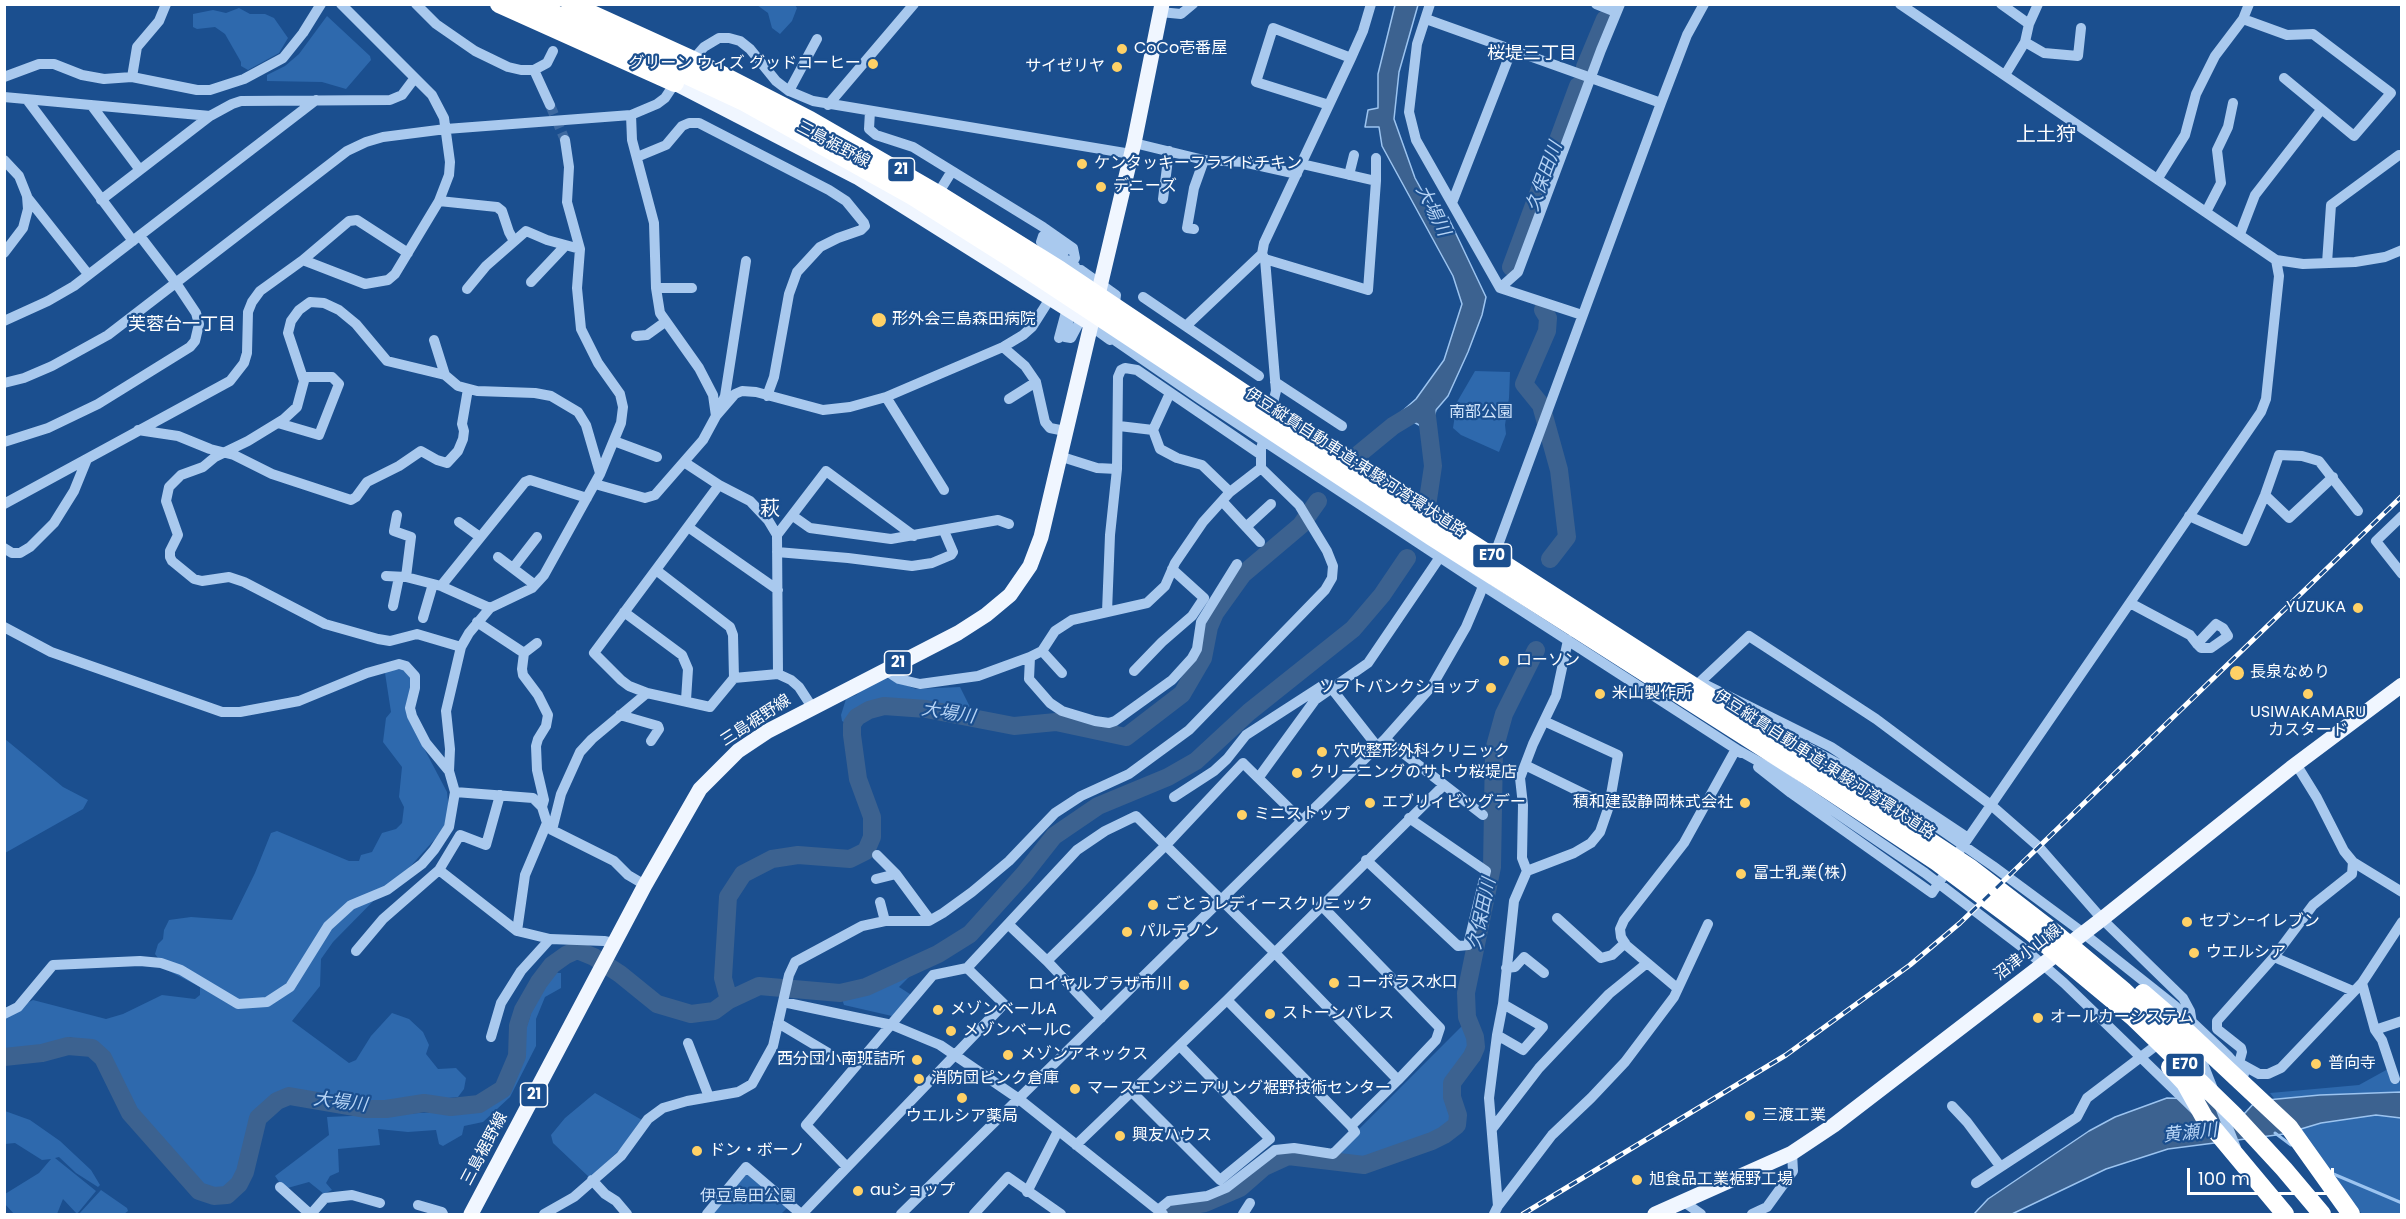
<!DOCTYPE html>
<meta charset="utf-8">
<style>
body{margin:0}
#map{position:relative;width:2406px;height:1219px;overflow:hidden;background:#1b4f8f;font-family:Poppins,sans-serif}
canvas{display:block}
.frame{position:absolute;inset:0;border:6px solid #fff;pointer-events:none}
.scale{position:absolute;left:2187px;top:1168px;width:147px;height:27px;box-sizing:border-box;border:3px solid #fff;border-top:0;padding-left:8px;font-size:18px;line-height:21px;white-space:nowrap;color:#fff;-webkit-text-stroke:4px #1b4f8f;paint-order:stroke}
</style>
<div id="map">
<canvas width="2406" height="1219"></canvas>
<div class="frame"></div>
<div class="scale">100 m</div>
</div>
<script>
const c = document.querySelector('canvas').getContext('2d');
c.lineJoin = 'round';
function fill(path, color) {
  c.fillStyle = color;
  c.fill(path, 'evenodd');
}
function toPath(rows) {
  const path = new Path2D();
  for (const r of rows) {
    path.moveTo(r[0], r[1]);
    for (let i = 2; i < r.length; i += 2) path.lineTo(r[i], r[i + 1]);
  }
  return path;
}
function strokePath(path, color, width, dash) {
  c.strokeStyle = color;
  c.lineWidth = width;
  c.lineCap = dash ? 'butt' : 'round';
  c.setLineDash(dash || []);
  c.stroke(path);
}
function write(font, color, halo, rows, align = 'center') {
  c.font = font + ' Poppins,"Noto Sans JP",sans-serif';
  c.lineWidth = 4.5;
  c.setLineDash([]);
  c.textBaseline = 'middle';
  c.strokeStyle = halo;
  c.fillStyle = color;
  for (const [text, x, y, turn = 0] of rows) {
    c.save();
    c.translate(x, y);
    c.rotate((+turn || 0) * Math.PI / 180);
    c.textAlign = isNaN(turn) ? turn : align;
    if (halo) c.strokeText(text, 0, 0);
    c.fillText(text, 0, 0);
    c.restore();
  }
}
fill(toPath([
 [757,5,795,5,797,8,792,21,780,34,772,28,768,13],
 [239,8,250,14,265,14,274,18,288,38,279,53,248,70,241,66,241,62,225,34,215,27,197,29,193,27,193,14,213,10,226,13],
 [327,16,370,56,371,60,346,89,322,82,267,81,267,75,285,66,299,54],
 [1475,371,1510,372,1509,398,1505,425,1506,434,1499,452,1461,435,1453,428,1457,402],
 [389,669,405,670,412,680,407,716,447,792,449,810,444,829,408,869,393,881,333,942,321,959,320,986,292,1021,349,1063,356,1060,371,1036,392,1013,409,1019,423,1032,429,1045,426,1054,438,1069,456,1068,466,1078,464,1089,458,1097,378,1105,298,1094,274,1097,257,1113,255,1130,243,1169,230,1187,218,1190,201,1187,151,1129,128,1096,101,1049,70,1037,5,1061,5,1014,33,1000,106,1019,123,1014,162,995,195,999,200,995,200,987,167,970,155,954,158,944,163,939,164,930,169,920,191,917,232,920,255,873,271,833,277,831,349,861,359,861,361,855,372,852,382,833,396,829,402,823,404,807,399,797,402,767,383,742,386,718,391,712,385,673],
 [887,678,916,689,960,687,971,709,964,712,939,707,903,704,889,701,867,707,852,717,847,724,842,721,841,715,846,699,856,695,862,690],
 [5,739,63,787,88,800,83,809,5,853],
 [920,966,899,987,913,996,892,1016,844,1005,842,999],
 [553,973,561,973,561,988,545,997,536,1019,536,1046,510,1097,483,1122,464,1126,462,1135,443,1146,439,1144,436,1130,408,1132,378,1129,380,1145,338,1149,339,1172,330,1176,326,1183,332,1190,324,1194,309,1182,284,1189,275,1176,329,1135,327,1117,467,1111,476,1107,489,1106,506,1075,529,1020,535,998,545,980],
 [1466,1022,1472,1042,1469,1052,1456,1067,1447,1087,1446,1100,1453,1117,1450,1124,1442,1130,1361,1160,1339,1156,1359,1129],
 [2388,1069,2389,1077,2401,1083,2401,1214,2362,1214,2270,1093,2359,1085],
 [595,1093,642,1120,630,1140,590,1178,553,1143,551,1135,565,1118],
 [5,1111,30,1120,60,1141,91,1170,100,1185,98,1187,76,1173,59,1157,55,1158,96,1191,77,1214,63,1199,57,1214,14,1214,5,1204,5,1194,39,1173,51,1159,42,1160,15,1143,5,1144],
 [749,1174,788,1207,781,1214,711,1214,744,1175],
 [101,1190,127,1208,128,1211,124,1214,79,1214]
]), '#2e69ad');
const water = toPath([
 [1395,5,1418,5,1399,72,1394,119,1415,178,1432,209,1448,217,1486,297,1482,315,1468,352,1448,396,1436,410,1430,431,1399,414,1416,399,1444,360,1462,304,1453,276,1382,146,1379,127,1365,127,1368,110,1378,108,1378,74,1395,5],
 [2401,1092,2401,1118,2376,1115,2321,1123,2284,1134,2168,1149,2106,1169,2012,1214,1974,1214,1988,1199,2089,1131,2115,1117,2167,1098,2228,1100,2230,1121,2245,1113,2256,1101,2320,1095,2401,1092]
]);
fill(water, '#3c6290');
strokePath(water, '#9cc4f0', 1.5);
strokePath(toPath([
 [2275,1133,2291,1145],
 [2331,1173,2402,1203]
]), '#9cc4f0', 3);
strokePath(toPath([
 [1585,67,1605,19],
 [1511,267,1578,86],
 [1543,310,1548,318,1547,331,1524,384,1541,405,1559,470,1567,537,1550,559],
 [1348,463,1393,426,1426,406],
 [1426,513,1433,466,1426,408],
 [729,1000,723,978,728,897,743,874,772,859,798,855,850,859,866,851,872,837,872,817,858,779,852,735,852,724,857,717,869,710,884,706,926,709,1014,726,1056,722,1126,737,1182,694,1203,658,1209,627,1215,613,1243,574,1301,525,1318,501],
 [4,1057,42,1053,68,1046,92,1048,103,1058,130,1113,199,1191,214,1196,227,1195,239,1184,245,1172,258,1118,277,1101,289,1096,365,1109,386,1109,424,1103,451,1107,479,1104,503,1089,517,1056,518,1026,523,1010,539,982,552,965,566,955,577,950,594,957,620,974,657,1004,691,1014,714,1011,729,1000,759,986,840,993,866,987,938,954,970,934,1024,874,1054,836,1098,806,1168,777,1196,761,1249,712,1353,629,1382,595,1407,558],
 [1174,1208,1205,1203,1240,1188,1264,1167,1288,1156,1364,1165,1432,1141,1444,1135,1457,1125,1458,1115,1452,1097,1452,1083,1472,1056,1476,1047,1475,1037,1467,1017,1466,993,1492,867,1494,750,1504,714,1536,650]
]), '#3c6290', 18);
strokePath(toPath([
 [550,105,565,140]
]), '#3d69a0', 10, [10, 5]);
strokePath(toPath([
 [416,4,436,24,475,51,508,67,521,70,534,70,547,63,553,51],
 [1430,4,1417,44,1409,112,1416,140,1500,288,1582,315],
 [1596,4,1616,12],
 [1900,4,2276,260,2279,276,2266,399,2261,412,1991,805,2039,847,2102,919,2183,998,2190,1011,2194,1036],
 [2001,4,2029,24],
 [1160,12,1181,14,1193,4],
 [1426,19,1661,103],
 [2243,19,2287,35,2313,34,2391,93,2354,136,2284,78],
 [2025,42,2044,53,2078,56,2081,28],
 [690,63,704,47,719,38,729,38,740,41,750,49,776,81,789,91,813,101,1131,154],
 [534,70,550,105],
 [2005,75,2025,42,2029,24,2038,4],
 [4,77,39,64,54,64,82,75,104,79,132,77,197,90,210,90,244,79,283,58,303,33,321,4],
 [132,77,137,47,159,21,166,4],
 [789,91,817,39],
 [4,97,210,116,232,104,241,101,390,100,402,95,414,79],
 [28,101,133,241],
 [828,105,914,4],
 [1329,105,1256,82,1273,28,1351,58],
 [92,106,140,170],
 [870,111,869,129,876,135,913,147,1043,227,1073,248,1075,258,1064,277],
 [631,115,632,140,654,223,656,288,660,313,699,368,713,395,716,416],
 [1134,143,1204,160,1243,162,1297,174],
 [637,157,666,145,682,126,689,123,699,123,829,190,846,201,864,223,865,226,861,230,838,238,820,247,797,272,789,294,774,377,767,396],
 [4,160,19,176,27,196,28,209,23,228,4,253],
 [1349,175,1354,155],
 [2158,178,2185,135,2196,94,2215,56,2243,19,2249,4],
 [1376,181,1376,158],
 [939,192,952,171],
 [27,197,88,274],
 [1163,199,1169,151],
 [101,200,210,116],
 [439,201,497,207,502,211,509,232,514,241],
 [1452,203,1512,49],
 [2206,212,2221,183,2217,150,2228,127,2233,103],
 [1194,229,1187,228,1194,188,1204,160],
 [2240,234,2255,195,2321,110],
 [1065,251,1043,236,1041,242,1075,266],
 [1265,259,1368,290,1376,181,1302,164],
 [303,260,349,221,357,220,408,253],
 [2276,260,2303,264,2355,262,2385,257,2402,250],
 [2327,263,2331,205,2399,155],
 [1081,270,1116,295,1110,340,1081,319,1081,270],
 [531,282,565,246],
 [656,288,692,288],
 [1500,288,1518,272,1601,50,1620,4],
 [467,289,486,266,526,231,547,240,580,249],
 [1143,297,1259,376],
 [4,321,48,301,74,286,316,100],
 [1091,324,1200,399,1482,585,1736,749,1772,769,1925,873,2026,950,2064,983,2195,1110],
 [1187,325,1262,254],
 [636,336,647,335,665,322],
 [1059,338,1066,312,1070,313,1065,337,1071,338,1081,319],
 [434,340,445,375,458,386,477,391,535,393,551,396,578,412,586,425,600,473],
 [1003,347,1025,366,1036,382,1045,422,1050,428,1065,431],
 [445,375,387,361,356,324,339,310,324,303,310,302,299,310,291,321,288,333,304,381,297,407,284,419,248,441,215,457,203,467,181,475,169,487,166,501,178,535,170,551,170,557,172,561,194,579,202,581,229,577,244,582,325,624,378,639,390,641,417,634,461,647],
 [1275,382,1342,426],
 [4,383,24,378,52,366,108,335,347,151,366,142,383,137,446,129,631,115,657,104,665,98,677,80],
 [1170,393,1153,430,1160,449,1177,458,1202,465,1230,492],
 [886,397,944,490],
 [1009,399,1036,382],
 [720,407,725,396,746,261],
 [278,423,319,435,339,384,332,377,303,377],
 [1119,426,1153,430],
 [138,430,178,436,210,449,234,455,272,474,351,500,356,497,367,482,399,466,421,451,437,460,447,463,458,451,463,439,464,431,462,424,468,389],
 [614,441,657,457],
 [4,442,48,428,98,404,190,347,195,341,199,324,196,313,176,283,140,236],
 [1059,456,1097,468,1117,469],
 [684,462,719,485],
 [595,484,645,498,655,495,703,440,716,416,735,394,742,391,756,392,823,410,850,407,886,397,1003,347,1023,335,1032,327,1051,297],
 [2265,495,2289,518,2333,477],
 [1222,501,1260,542],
 [4,504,230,381,244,363,247,353,248,312,252,302,260,291,303,260,365,284,388,280,395,274,439,201,449,175,450,162,444,118,432,95,341,4],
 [397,515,394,531,411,537,406,577],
 [793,516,810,528,891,539,998,520,1009,524],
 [2189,516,2245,541,2265,495,2279,455,2302,456,2319,461,2358,511],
 [2402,516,2376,541,2402,574],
 [459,522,480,537],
 [688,527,778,590],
 [1246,527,1271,504],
 [777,535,826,471,914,536],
 [4,548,12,553,20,553,30,547,54,523,74,491,87,459],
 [777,552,848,558,912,566,932,563,951,555,953,552,944,531],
 [498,557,535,585],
 [513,568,537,537],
 [656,570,730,627,733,635,734,678],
 [386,576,406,577,441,586,490,608],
 [441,586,525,482,530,480,587,498],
 [2130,603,2190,635,2197,644,2201,648,2211,648,2228,636,2223,628,2216,624,2197,644],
 [393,606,399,577],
 [624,612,682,655,688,669,686,700],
 [1107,612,1110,535,1117,469,1118,377,1121,370,1125,368,1137,370,1260,454],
 [423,618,433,584],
 [477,622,524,653],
 [4,627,51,652,222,712,240,712,299,701,367,673,399,664,406,666,415,676,415,688,410,708,412,716,426,743,449,771,455,792,449,827,434,850,422,864,387,890,351,905,328,926,290,987,267,1002,238,1004,181,970,161,963,140,961,53,965,18,1007,4,1014],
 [537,643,524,653,522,669,523,675,538,695,548,715,546,726,538,739,536,746,537,770,544,800,542,807],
 [1042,651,1062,673],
 [1030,657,1029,679,1050,703,1062,711,1095,721,1109,723,1115,721,1172,680,1192,658,1197,649,1201,622,1237,564],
 [885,670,899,679,920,684,978,676,1030,657,1042,651,1055,631,1072,620,1147,603,1165,586,1175,563,1203,522,1230,492,1261,468],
 [1134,671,1162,642,1192,616,1204,598,1172,569],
 [778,674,777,535,768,520,750,501,719,485,594,653,621,680,629,686,647,693,710,707,734,678,778,674,791,680,799,687,812,707],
 [1700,682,1749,636,1876,719,1991,805,1960,850],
 [1704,684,1831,747,1968,838],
 [620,715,658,726,659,729,651,741],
 [1777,731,1842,766,1908,807,1993,866,2078,929,2175,1006,2229,1057,2244,1074],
 [1385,739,1483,815],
 [2296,764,2317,798,2344,851,2353,862,2402,892],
 [1525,765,1609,806],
 [1758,767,1791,793,1932,893,1942,878],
 [449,771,450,749,446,711,461,647,469,633,490,608,532,588,544,575,600,474,621,423,623,407,620,394,598,363,581,329,577,288,580,249,567,202,569,167,565,140],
 [1259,777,1315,700,1368,663,1440,557],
 [455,792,533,798,542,807,547,823,552,830,614,861,628,875,645,885],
 [500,795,486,845,460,835,439,870,517,931,550,939,604,941,614,943],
 [1174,797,1214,771,1227,759,1246,735,1325,684,1332,689,1376,745],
 [552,830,561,794,580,752,592,739,647,693],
 [877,855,896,874,930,920],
 [1366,860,1458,946,1468,945,1486,871,1409,818],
 [1527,871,1574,853,1591,843,1600,832,1609,806,1618,755,1544,721],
 [876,879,896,874],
 [880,902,885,921],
 [1557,918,1601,958,1612,955,1625,943],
 [1008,924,1047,961,1101,1018],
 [517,931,525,875,547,823],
 [356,951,383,919,439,870],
 [2274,957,2353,991],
 [1047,961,1165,846,1243,763,1300,819],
 [1506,968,1515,967,1524,957,1544,973],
 [2362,983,2375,1030,2402,1021],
 [1677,988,1626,945,1621,937,1620,929,1624,920,1684,843,1736,749,1741,753],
 [1227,1000,1351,1126,1398,1080,1436,1040,1440,1028,1321,905],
 [783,1002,892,1025,940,1045,1019,1099,1163,1214],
 [778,1023,830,1054],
 [2375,1030,2382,1040,2395,1079],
 [1497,1035,1523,1050,1543,1027,1503,1004],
 [491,1037,501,1003,521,971,550,939],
 [688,1043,709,1097],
 [2198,1051,2213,1089],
 [2239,1063,2259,1074,2268,1074,2281,1068,2362,983,2402,922],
 [2239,1063,2242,1052,2241,1048,2217,1029,2217,1021,2274,957,2313,905,2352,874,2353,862],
 [1131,1091,1220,1180,1270,1139,1180,1046],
 [1952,1106,1967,1122,2000,1166],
 [2220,1107,2236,1148],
 [1492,1129,1539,1068,1609,994,1647,963],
 [1076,1145,1227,1000,1444,785],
 [847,1167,806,1125,933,975,967,968,1077,850,1105,831,1136,816,1274,952,1398,1080],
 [592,1180,605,1194,616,1201,627,1214],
 [1976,1183,2077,1117,2087,1098,2162,1041],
 [280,1187,310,1214],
 [1027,1192,1058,1131],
 [1684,1202,1701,1214],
 [418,1205,442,1212,443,1214],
 [1498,1206,1489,1098,1497,1035,1503,1004,1514,901,1527,871,1522,858,1523,805,1520,778,1533,744,1556,696,1568,640],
 [1158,1210,1169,1201,1207,1196,1226,1188,1275,1150,1294,1148,1333,1154,1355,1132,1351,1126],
 [311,1214,325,1198,352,1195,380,1203],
 [544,1214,574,1197,621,1156,648,1119,663,1108,687,1101,738,1092,752,1084,773,1046,789,975,795,962,862,926,885,921,929,921,943,913,972,892,1009,861,1055,813,1081,796,1129,774,1189,730,1325,590,1332,578,1333,566,1327,551,1299,505,1261,468,1261,449,1276,391,1265,259,1262,254,1264,243,1351,58,1363,31,1371,4],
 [707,1214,746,1167,801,1214],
 [802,1214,1004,1004,967,968],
 [901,1214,1385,739,1432,686,1466,627,1480,594,1661,103,1687,35,1704,4],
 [974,1214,1008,1177,1061,1214],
 [1243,1214,1250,1203],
 [1494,1214,1498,1206,1552,1135,1591,1098,1625,1062,1674,997,1708,924],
 [1752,1214,1767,1207,1793,1171,1792,1153]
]), '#a9c9ee', 10);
strokePath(toPath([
 [675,83,857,177,1091,324],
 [471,1214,645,885,700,789,738,751,768,731,958,633,986,615,1010,595,1030,566,1041,537,1106,261,1134,143,1162,4],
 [1655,1214,1792,1153,1834,1125,2102,919,2291,768,2402,685]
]), '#f0f6ff', 15);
strokePath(toPath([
 [499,4,675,83],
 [534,4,742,101,912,196,1010,258,1432,537,1807,776,1937,862,2031,932,2133,1017,2235,1116,2284,1169,2322,1214],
 [570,4,693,60,810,120,938,194,1060,270,1372,479,1757,727,1969,867,2056,934,2124,991,2195,1059],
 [2143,993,2179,1024,2289,1127,2351,1214],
 [2170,1067,2185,1083,2204,1117,2285,1214]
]), '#fff', 18);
const rail = toPath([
 [1523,1214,1786,1055,1910,965,1960,923,2402,496]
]);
strokePath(rail, '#fff', 5);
strokePath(rail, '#1b4f8f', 3, [9]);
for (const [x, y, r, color] of [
 [1122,49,6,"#ffd166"],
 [873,64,6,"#ffd166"],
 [1117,67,6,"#ffd166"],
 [1082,164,6,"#ffd166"],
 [1101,187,6,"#ffd166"],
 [879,320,8,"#ffd166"],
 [2358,608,6,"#ffd166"],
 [1504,661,6,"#ffd166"],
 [2237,673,8,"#ffd166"],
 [1491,688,6,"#ffd166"],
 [1600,694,6,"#ffd166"],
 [2308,694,6,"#ffd166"],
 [1322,752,6,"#ffd166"],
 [1297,773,6,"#ffd166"],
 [1370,803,6,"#ffd166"],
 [1745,803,6,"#ffd166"],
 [1242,815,6,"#ffd166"],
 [1741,874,6,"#ffd166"],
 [1153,905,6,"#ffd166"],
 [2187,922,6,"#ffd166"],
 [1127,932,6,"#ffd166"],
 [2194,953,6,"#ffd166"],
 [1334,983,6,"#ffd166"],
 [1184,985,6,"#ffd166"],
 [938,1010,6,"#ffd166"],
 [1270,1014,6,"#ffd166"],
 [2038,1018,6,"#ffd166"],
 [951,1031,6,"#ffd166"],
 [1008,1055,6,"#ffd166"],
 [917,1060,6,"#ffd166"],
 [2316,1064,6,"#ffd166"],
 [919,1079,6,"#ffd166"],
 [1075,1089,6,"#ffd166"],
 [962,1098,6,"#ffd166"],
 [1750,1116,6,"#ffd166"],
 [1120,1136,6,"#ffd166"],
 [697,1151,6,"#ffd166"],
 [1637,1180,6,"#ffd166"],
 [858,1191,6,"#ffd166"]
]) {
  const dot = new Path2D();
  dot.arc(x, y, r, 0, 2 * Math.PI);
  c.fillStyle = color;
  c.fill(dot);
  strokePath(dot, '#1b4f8f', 2);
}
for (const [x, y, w] of [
 [901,170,27],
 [1492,556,39],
 [898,663,27],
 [2185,1065,39],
 [534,1095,27]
]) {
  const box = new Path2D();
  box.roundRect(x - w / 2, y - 12, w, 24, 4.5);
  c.fillStyle = '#1b4f8f';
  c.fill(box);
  strokePath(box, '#fff', 1.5);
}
write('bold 15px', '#fff', null, [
 ["21",901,170],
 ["E70",1492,556],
 ["21",898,663],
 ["E70",2185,1065],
 ["21",534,1095]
]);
write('16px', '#fff', '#1b4f8f', [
 ["CoCo壱番屋",1134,49],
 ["グリーン ウィズ グッドコーヒー",861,64,"right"],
 ["サイゼリヤ",1105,67,"right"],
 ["ケンタッキーフライドチキン",1094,164],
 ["デニーズ",1113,187],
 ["形外会三島森田病院",892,320],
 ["YUZUKA",2346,608,"right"],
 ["ローソン",1516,661],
 ["長泉なめり",2250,673],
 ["ソフトバンクショップ",1479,688,"right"],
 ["米山製作所",1612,694],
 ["USIWAKAMARU",2308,713,"center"],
 ["カスタード",2308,731,"center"],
 ["穴吹整形外科クリニック",1334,752],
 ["クリーニングのサトウ桜堤店",1309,773],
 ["エブリィビッグデー",1382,803],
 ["積和建設静岡株式会社",1733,803,"right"],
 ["ミニストップ",1254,815],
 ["冨士乳業(株)",1753,874],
 ["ごとうレディースクリニック",1165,905],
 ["セブン-イレブン",2199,922],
 ["パルテノン",1139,932],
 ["ウエルシア",2206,953],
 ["コーポラス水口",1346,983],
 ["ロイヤルプラザ市川",1172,985,"right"],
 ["メゾンベールA",950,1010],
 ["ストーンパレス",1282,1014],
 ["オールカーシステム",2050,1018],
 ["メゾンベールC",963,1031],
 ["メゾンアネックス",1020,1055],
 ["西分団小南班詰所",905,1060,"right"],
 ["普向寺",2328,1064],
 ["消防団ピンク倉庫",931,1079],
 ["マースエンジニアリング裾野技術センター",1087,1089],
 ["三渡工業",1762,1116],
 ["ウエルシア薬局",962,1117,"center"],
 ["興友ハウス",1132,1136],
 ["ドン・ボーノ",709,1151],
 ["旭食品工業裾野工場",1649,1180],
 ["auショップ",870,1191]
], 'left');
write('16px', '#fff', '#1b4f8f', [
 ["三島裾野線",833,145,28],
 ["伊豆縦貫自動車道;東駿河湾環状道路",1355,463,33],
 ["三島裾野線",756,721,-33],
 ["伊豆縦貫自動車道;東駿河湾環状道路",1824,765,33],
 ["沼津小山線",2028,953,-38],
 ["三島裾野線",485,1149,-62]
]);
write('16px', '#cfe3fa', '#1b4f8f', [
 ["南部公園",1481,413],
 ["伊豆島田公園",748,1197]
]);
write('18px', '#fff', '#1b4f8f', [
 ["桜堤三丁目",1532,54],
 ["芙蓉台一丁目",182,325]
]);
write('italic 18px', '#b5d3f5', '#1b4f8f', [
 ["久保田川",1545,177,-70],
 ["大場川",1432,211,64],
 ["大場川",948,714,9],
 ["久保田川",1483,914,-78],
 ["大場川",340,1103,7],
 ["黄瀬川",2190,1134,-6]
]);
write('20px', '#fff', '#1b4f8f', [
 ["上土狩",2046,136],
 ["萩",770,510]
]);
</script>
